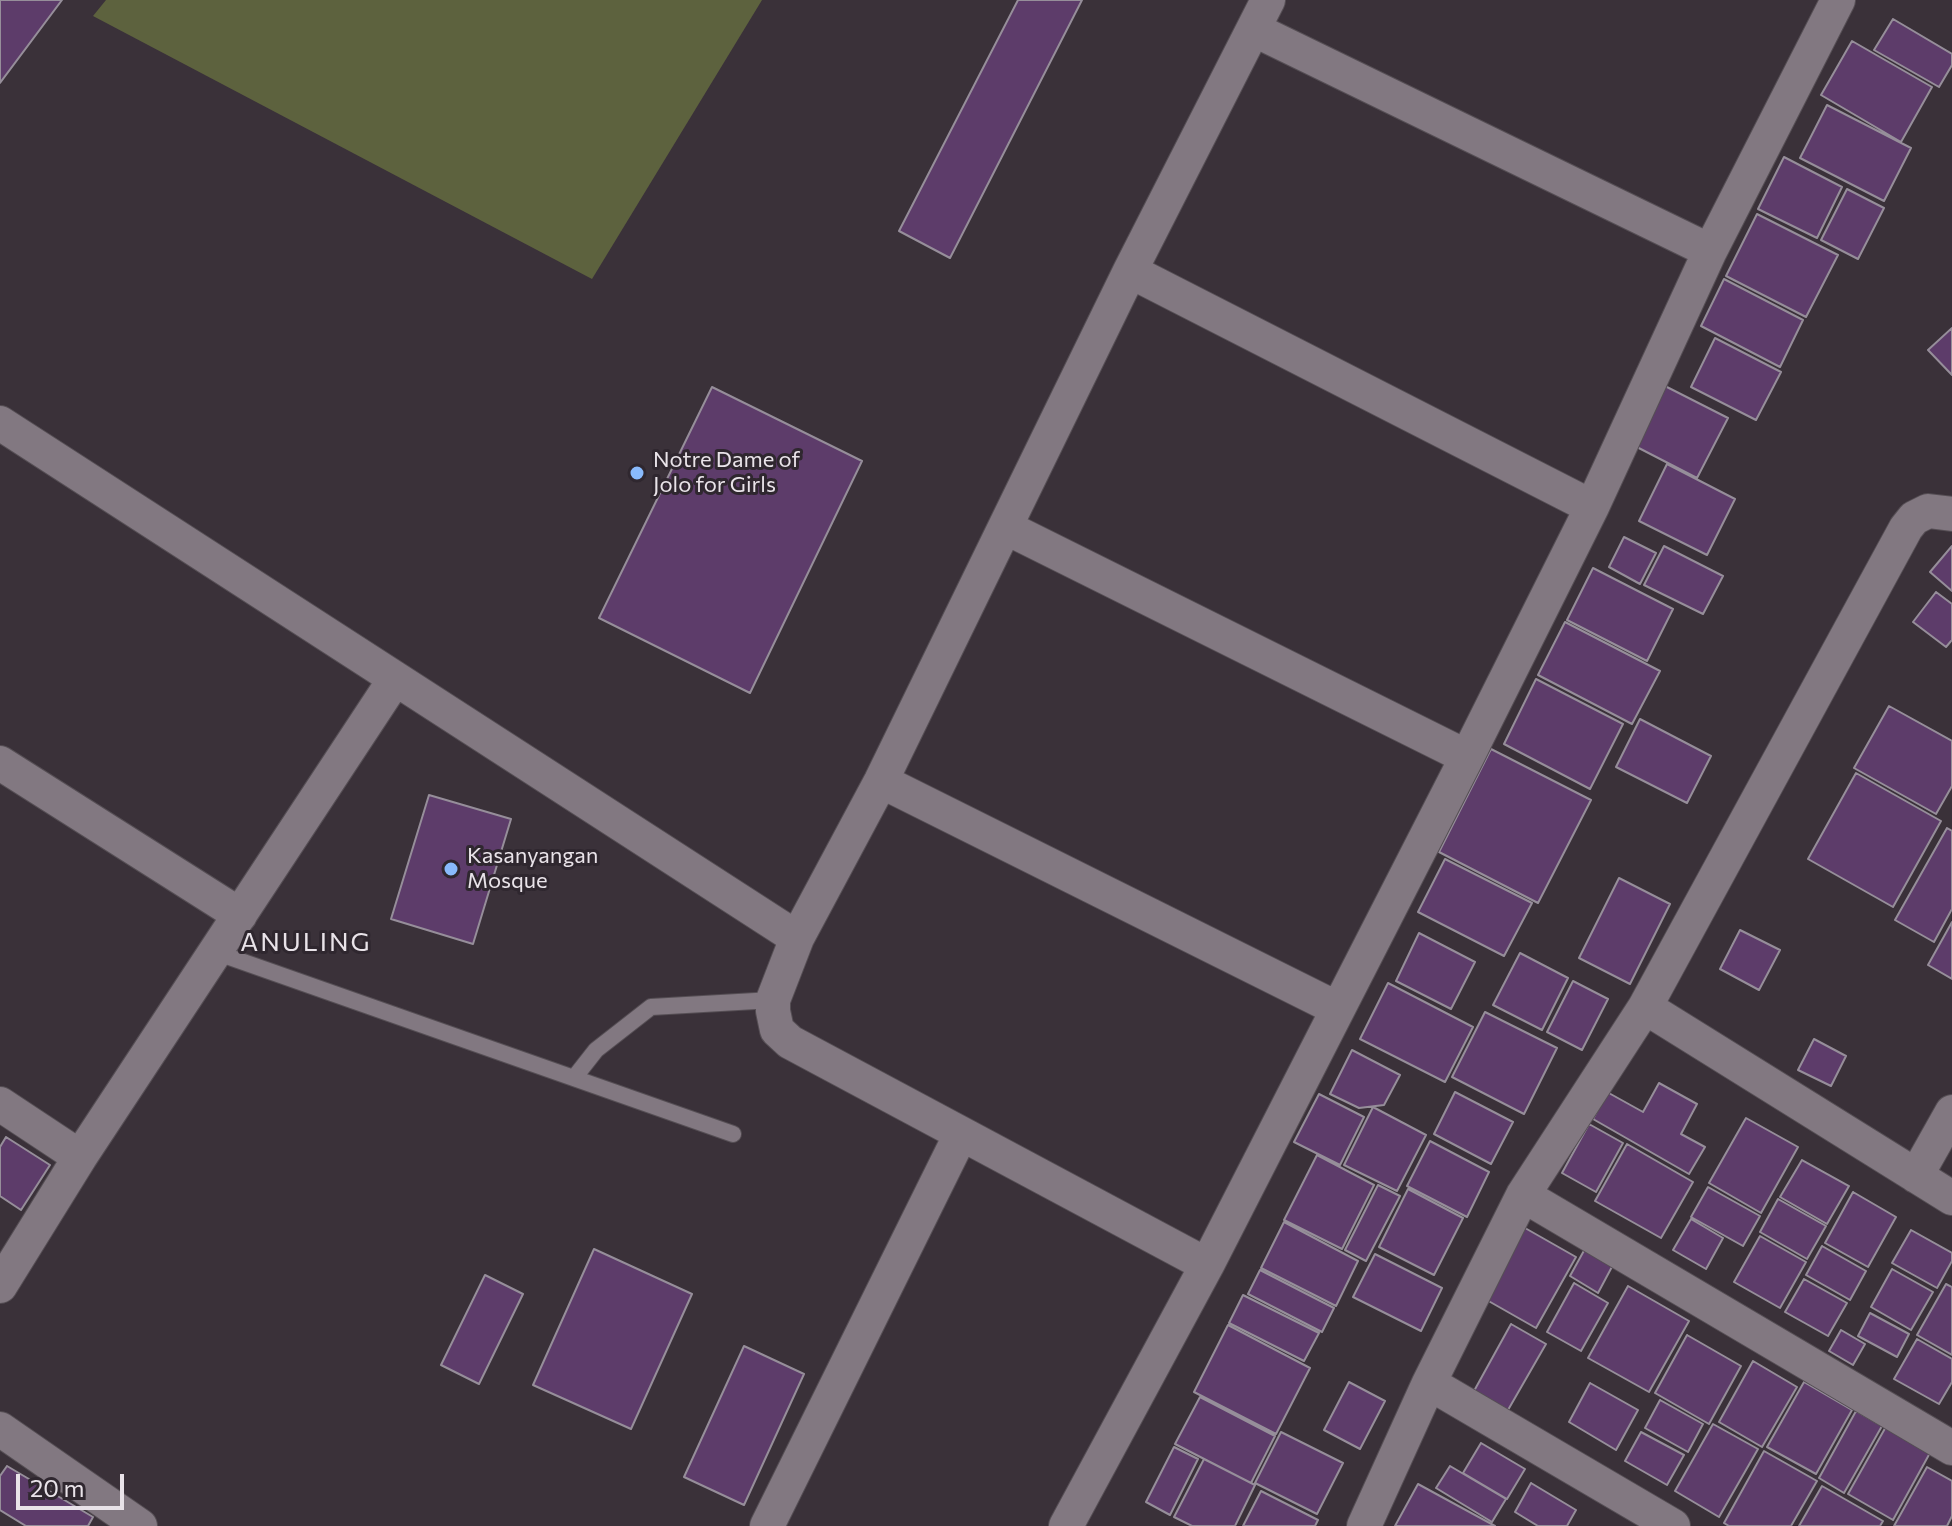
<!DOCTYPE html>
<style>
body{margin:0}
#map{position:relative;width:1952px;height:1526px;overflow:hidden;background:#3a3139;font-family:Commissioner,sans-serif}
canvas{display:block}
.scale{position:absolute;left:16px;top:1474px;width:108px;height:36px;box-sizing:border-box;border:4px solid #e9e3e9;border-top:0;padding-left:10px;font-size:24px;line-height:28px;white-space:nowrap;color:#e9e3e9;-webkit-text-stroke:6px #2f272f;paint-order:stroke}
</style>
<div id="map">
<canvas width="1952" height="1526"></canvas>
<div class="scale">20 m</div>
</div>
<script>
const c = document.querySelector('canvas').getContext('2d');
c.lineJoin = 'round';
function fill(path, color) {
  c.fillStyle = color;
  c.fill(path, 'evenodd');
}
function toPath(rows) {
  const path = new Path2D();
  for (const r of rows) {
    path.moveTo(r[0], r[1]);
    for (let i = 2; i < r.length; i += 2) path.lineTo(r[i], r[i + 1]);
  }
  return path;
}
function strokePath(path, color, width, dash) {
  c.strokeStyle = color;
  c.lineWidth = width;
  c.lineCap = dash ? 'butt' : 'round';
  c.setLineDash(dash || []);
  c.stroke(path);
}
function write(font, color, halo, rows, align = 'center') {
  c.font = font + ' Commissioner,sans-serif';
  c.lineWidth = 6;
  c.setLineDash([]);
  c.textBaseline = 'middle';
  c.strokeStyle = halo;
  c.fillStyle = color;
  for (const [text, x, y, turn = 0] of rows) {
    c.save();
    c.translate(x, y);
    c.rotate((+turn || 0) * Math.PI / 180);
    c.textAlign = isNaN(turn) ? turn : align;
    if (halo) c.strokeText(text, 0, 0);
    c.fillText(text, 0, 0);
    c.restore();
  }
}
fill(toPath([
 [106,0,762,0,592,279,93,16]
]), '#5d623e');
const building = toPath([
 [0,0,62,0,0,83,0,0],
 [1018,0,1082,0,950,258,899,231,1018,0],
 [1893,19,1952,54,1952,65,1939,87,1874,50,1893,19],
 [1852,41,1932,87,1901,142,1821,95,1852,41],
 [1827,105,1911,148,1884,201,1800,158,1827,105],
 [1784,157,1842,187,1817,238,1758,209,1784,157],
 [1847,189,1884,208,1858,259,1821,240,1847,189],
 [1757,214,1838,255,1806,317,1726,276,1757,214],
 [1724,279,1803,320,1780,367,1701,326,1724,279],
 [1952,328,1952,375,1928,350,1952,328],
 [1715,338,1781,372,1756,420,1691,387,1715,338],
 [1661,384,1728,418,1697,478,1631,444,1661,384],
 [712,387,862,461,750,693,599,618,712,387],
 [1667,464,1735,499,1707,555,1639,521,1667,464],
 [1624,537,1656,553,1640,584,1609,567,1624,537],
 [1664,546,1723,576,1703,614,1644,585,1664,546],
 [1952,546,1952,591,1930,572,1952,546],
 [1593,568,1673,609,1647,661,1567,620,1593,568],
 [1936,592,1952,604,1952,640,1946,647,1913,622,1936,592],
 [1565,622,1660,671,1632,724,1538,675,1565,622],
 [1536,679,1623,724,1590,789,1504,744,1536,679],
 [1889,706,1952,741,1952,786,1936,814,1854,768,1889,706],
 [1640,719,1711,756,1687,803,1616,767,1640,719],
 [1491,749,1591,800,1538,903,1439,852,1491,749],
 [1856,773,1941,821,1893,907,1808,859,1856,773],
 [429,795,511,819,473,944,391,919,429,795],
 [1947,828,1952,831,1952,909,1934,942,1895,920,1947,828],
 [1445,859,1532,903,1504,956,1418,912,1445,859],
 [1619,878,1670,904,1630,984,1579,958,1619,878],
 [1952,922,1952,979,1928,965,1952,922],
 [1740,930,1780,950,1759,990,1720,969,1740,930],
 [1419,933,1475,962,1451,1009,1396,981,1419,933],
 [1520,953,1568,978,1542,1030,1493,1005,1520,953],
 [1573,981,1608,999,1582,1050,1547,1032,1573,981],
 [1388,983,1473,1027,1445,1082,1360,1039,1388,983],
 [1485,1012,1557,1048,1524,1114,1452,1077,1485,1012],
 [1814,1039,1846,1056,1831,1086,1798,1070,1814,1039],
 [1352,1050,1400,1075,1384,1105,1359,1108,1330,1094,1352,1050],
 [1659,1083,1697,1104,1681,1134,1705,1147,1689,1174,1593,1119,1607,1092,1643,1112,1659,1083],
 [1455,1092,1513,1122,1491,1164,1434,1134,1455,1092],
 [1319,1094,1364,1117,1340,1165,1294,1142,1319,1094],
 [1373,1107,1426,1135,1397,1191,1344,1165,1373,1107],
 [1746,1118,1798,1147,1761,1213,1709,1183,1746,1118],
 [1589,1124,1623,1143,1596,1192,1562,1173,1589,1124],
 [6,1137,50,1165,21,1210,0,1196,0,1147,6,1137],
 [1430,1141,1489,1172,1467,1217,1407,1186,1430,1141],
 [1627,1144,1693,1182,1661,1238,1595,1201,1627,1144],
 [1317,1155,1374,1185,1342,1249,1284,1220,1317,1155],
 [1802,1160,1849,1186,1827,1224,1780,1197,1802,1160],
 [1378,1185,1400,1196,1366,1261,1345,1250,1378,1185],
 [1708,1187,1760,1216,1743,1246,1691,1217,1708,1187],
 [1408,1189,1463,1218,1434,1275,1379,1247,1408,1189],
 [1853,1192,1896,1217,1868,1267,1825,1243,1853,1192],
 [1778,1199,1826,1226,1807,1259,1760,1232,1778,1199],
 [1691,1219,1723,1238,1706,1269,1673,1250,1691,1219],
 [1284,1222,1358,1261,1336,1306,1261,1268,1284,1222],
 [1525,1228,1576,1257,1536,1328,1485,1299,1525,1228],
 [1911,1230,1952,1253,1952,1261,1937,1288,1892,1263,1911,1230],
 [1760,1236,1806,1262,1780,1308,1734,1282,1760,1236],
 [1822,1246,1866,1271,1850,1300,1806,1275,1822,1246],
 [1586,1247,1614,1263,1598,1293,1570,1276,1586,1247],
 [594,1249,692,1294,631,1429,533,1385,594,1249],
 [1375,1254,1442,1288,1421,1331,1353,1297,1375,1254],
 [1892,1269,1933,1292,1911,1330,1871,1307,1892,1269],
 [1260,1270,1334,1308,1322,1332,1248,1294,1260,1270],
 [485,1275,523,1294,479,1384,441,1365,485,1275],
 [1804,1279,1847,1303,1828,1336,1785,1312,1804,1279],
 [1574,1283,1608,1303,1581,1351,1547,1332,1574,1283],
 [1946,1284,1952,1287,1952,1355,1917,1335,1946,1284],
 [1628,1286,1689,1321,1649,1392,1588,1358,1628,1286],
 [1243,1295,1319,1333,1304,1361,1229,1323,1243,1295],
 [1870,1313,1909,1334,1897,1357,1858,1336,1870,1313],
 [1511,1324,1546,1344,1508,1410,1474,1391,1511,1324],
 [1228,1325,1310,1368,1276,1434,1194,1392,1228,1325],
 [1841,1330,1865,1344,1853,1365,1829,1351,1841,1330],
 [1687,1335,1741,1366,1709,1424,1655,1393,1687,1335],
 [1917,1339,1952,1359,1952,1382,1939,1404,1894,1379,1917,1339],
 [744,1346,804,1374,744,1505,684,1477,744,1346],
 [1753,1361,1797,1387,1762,1447,1719,1422,1753,1361],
 [1349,1382,1385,1401,1360,1449,1324,1430,1349,1382],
 [1804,1382,1852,1410,1816,1474,1767,1447,1804,1382],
 [1590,1383,1638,1410,1616,1450,1569,1422,1590,1383],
 [1200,1397,1275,1436,1251,1483,1175,1444,1200,1397],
 [1660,1400,1703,1424,1688,1452,1645,1428,1660,1400],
 [1856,1411,1882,1426,1844,1493,1819,1478,1856,1411],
 [1892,1416,1936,1442,1893,1520,1848,1494,1892,1416],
 [1713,1424,1758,1449,1719,1517,1675,1491,1713,1424],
 [1281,1432,1343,1463,1317,1514,1255,1483,1281,1432],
 [1641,1432,1684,1455,1667,1485,1625,1461,1641,1432],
 [1481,1443,1525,1469,1507,1499,1463,1473,1481,1443],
 [1174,1447,1198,1459,1170,1515,1146,1502,1174,1447],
 [1764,1451,1817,1481,1791,1526,1729,1526,1724,1523,1764,1451],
 [1204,1459,1255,1485,1235,1526,1192,1526,1174,1517,1204,1459],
 [7,1466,93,1517,88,1526,26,1526,0,1510,0,1476,7,1466],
 [1450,1466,1506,1499,1492,1522,1436,1488,1450,1466],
 [1927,1467,1952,1481,1952,1516,1947,1526,1894,1526,1927,1467],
 [1531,1483,1576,1510,1567,1526,1538,1526,1515,1512,1531,1483],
 [1418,1484,1495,1526,1395,1526,1418,1484],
 [1822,1486,1883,1521,1880,1526,1799,1526,1822,1486],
 [1261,1491,1318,1520,1315,1526,1243,1526,1261,1491]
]);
fill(building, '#5d3c6a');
strokePath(building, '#968e9a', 2);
const lane = toPath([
 [215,952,733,1134],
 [574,1078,596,1050,651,1007,773,1000]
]);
const street = toPath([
 [1255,30,1710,251],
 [1130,271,1592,507],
 [0,423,797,938],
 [1005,527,1467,757],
 [0,763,240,915],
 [881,781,1336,1008],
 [1645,1007,1906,528,1914,518,1928,511,1952,514],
 [0,1104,80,1157],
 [1916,1176,1952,1112],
 [1523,1195,1952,1448],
 [1207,1265,790,1042,777,1030,773,1011,773,1000,797,938,881,781,1130,271,1268,0],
 [0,1286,80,1157,395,679],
 [1429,1383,1673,1526],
 [0,1429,140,1526],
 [767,1526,961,1134],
 [1066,1526,1207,1265,1467,757,1592,507,1710,251,1838,0],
 [1364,1526,1429,1383,1523,1195,1645,1007,1952,1198]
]);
strokePath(lane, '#554e54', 18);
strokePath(street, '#554e54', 36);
strokePath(lane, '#827881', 16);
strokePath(street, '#827881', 34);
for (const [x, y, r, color] of [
 [637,473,8,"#89bafc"],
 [451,869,8,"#89bafc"]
]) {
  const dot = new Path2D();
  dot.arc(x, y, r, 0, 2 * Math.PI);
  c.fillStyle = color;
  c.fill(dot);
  strokePath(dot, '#2f272f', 3);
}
write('22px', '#e9e3e9', '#2f272f', [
 ["Notre Dame of",653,460],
 ["Jolo for Girls",653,485],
 ["Kasanyangan",467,856],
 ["Mosque",467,881]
], 'left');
c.letterSpacing = '2px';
write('26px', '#e9e3e9', '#2f272f', [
 ["ANULING",306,942]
]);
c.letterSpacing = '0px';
</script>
